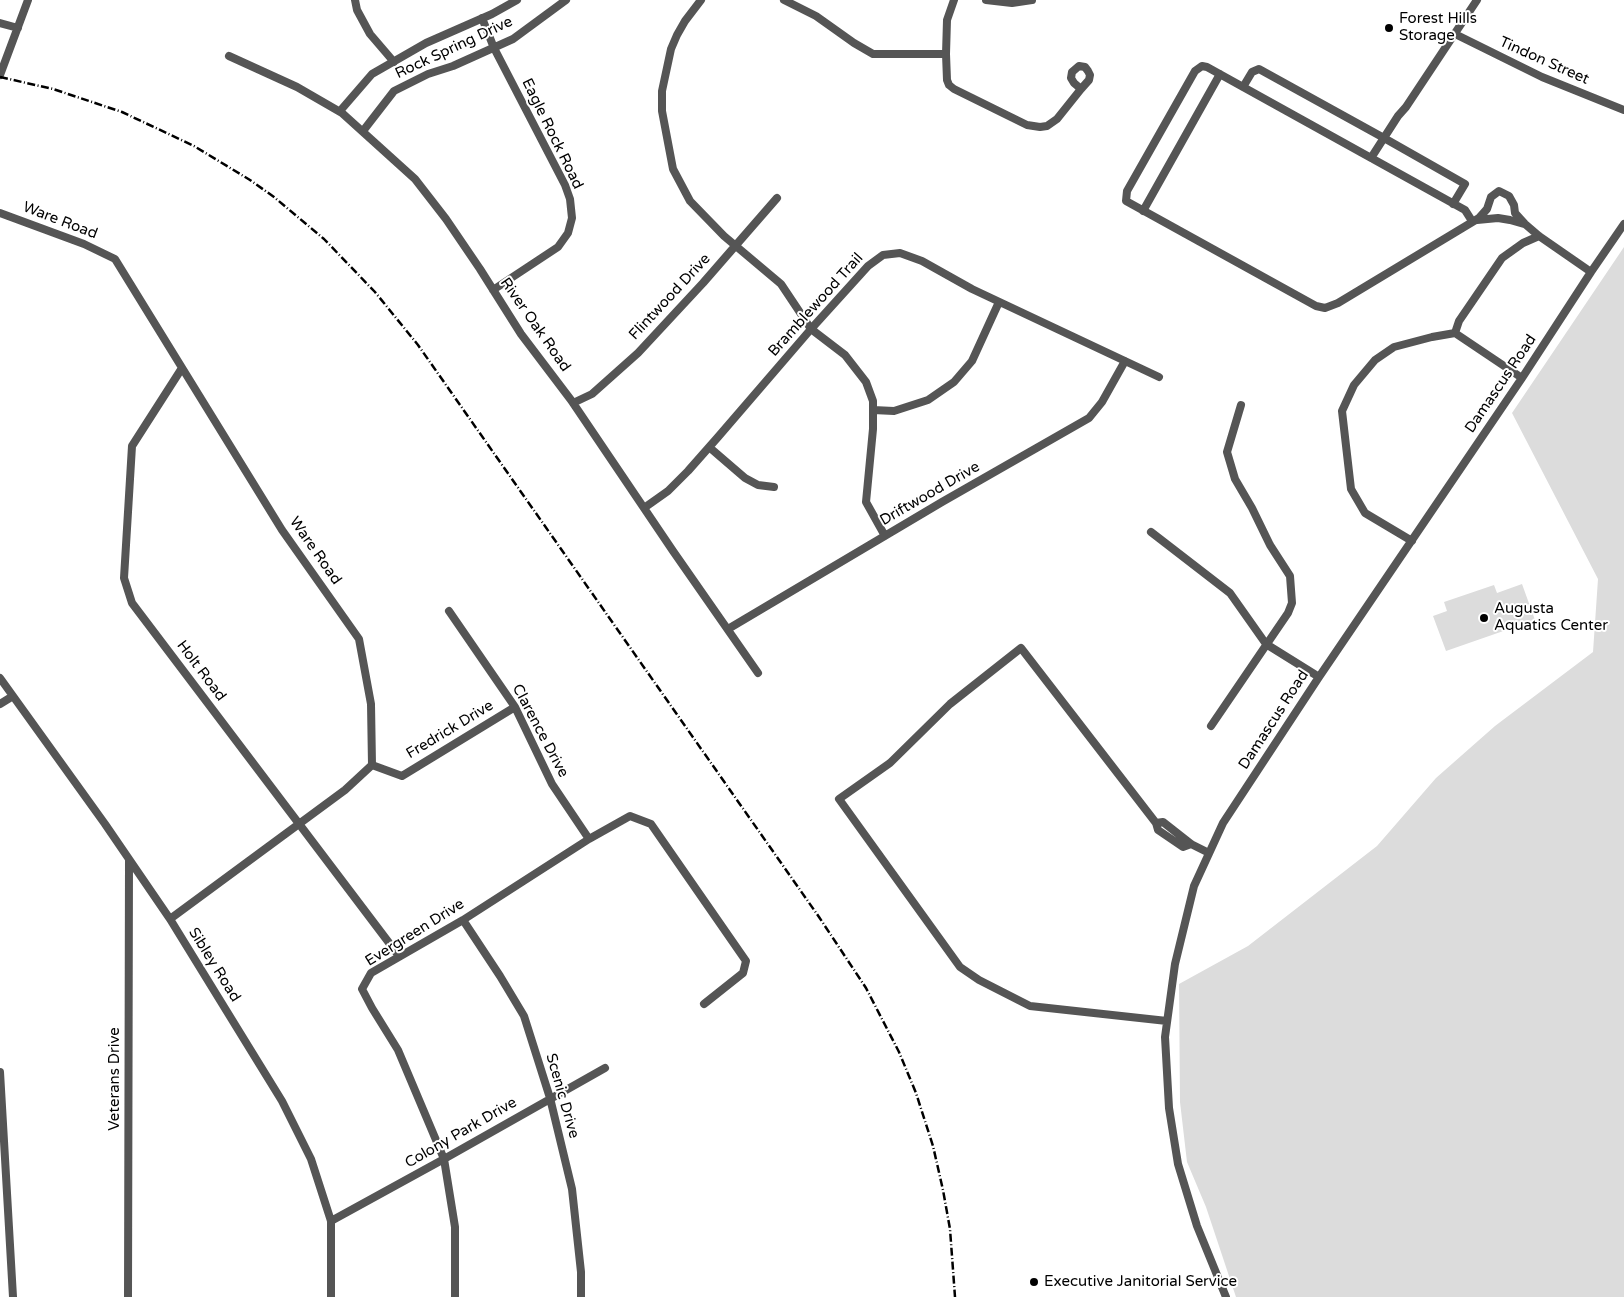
<!DOCTYPE html>
<style>
body{margin:0}
canvas{display:block;background:#fff}
</style>
<canvas width="1624" height="1297"></canvas>
<script>
const c = document.querySelector('canvas').getContext('2d');
c.lineJoin = 'round';
function fill(path, color) {
  c.fillStyle = color;
  c.fill(path, 'evenodd');
}
function toPath(rows) {
  const path = new Path2D();
  for (const r of rows) {
    path.moveTo(r[0], r[1]);
    for (let i = 2; i < r.length; i += 2) path.lineTo(r[i], r[i + 1]);
  }
  return path;
}
function strokePath(path, color, width, dash) {
  c.strokeStyle = color;
  c.lineWidth = width;
  c.lineCap = dash ? 'butt' : 'round';
  c.setLineDash(dash || []);
  c.stroke(path);
}
function write(font, color, halo, rows, align = 'center') {
  c.font = font + ' "Varela Round",sans-serif';
  c.lineWidth = 4;
  c.setLineDash([]);
  c.textBaseline = 'middle';
  c.strokeStyle = halo;
  c.fillStyle = color;
  for (const [text, x, y, turn = 0] of rows) {
    c.save();
    c.translate(x, y);
    c.rotate((+turn || 0) * Math.PI / 180);
    c.textAlign = isNaN(turn) ? turn : align;
    if (halo) c.strokeText(text, 0, 0);
    c.fillText(text, 0, 0);
    c.restore();
  }
}
fill(toPath([
 [1624,247,1624,1297,1236,1297,1206,1207,1187,1162,1180,1102,1179,984,1248,946,1377,846,1436,778,1495,726,1593,652,1598,579,1512,413],
 [1522,584,1535,620,1446,651,1433,616,1447,611,1444,602,1494,585,1497,593]
]), '#dcdcdc');
strokePath(toPath([
 [355,0,357,10,370,34,394,62],
 [701,0,685,21,677,35,671,49,662,91,662,111,673,169,690,201,724,236,781,284,811,329,845,355,866,382,873,401,873,429,866,502,885,536],
 [784,0,816,16,854,43,873,54,946,54],
 [954,0,947,20,946,54,947,80,949,85,954,89,1027,125,1040,127,1047,126,1057,119,1081,89,1089,80,1090,75,1088,71,1085,67,1079,66,1072,72,1071,78,1074,83,1081,89],
 [986,0,1012,3,1032,0],
 [482,18,494,48,565,185,570,199,572,218,568,233,558,247,493,290],
 [0,23,18,28],
 [1455,34,1542,77,1624,110],
 [229,56,297,87,342,113,415,179,446,219,480,269,521,334,571,400,673,551,758,673],
 [0,75,28,0],
 [1243,87,1252,72,1259,69,1384,138,1465,184,1453,204],
 [340,111,372,74,426,43,492,14,517,0],
 [363,131,394,91,428,74,453,66,513,39,566,0],
 [1371,158,1398,116,1406,107,1477,0],
 [1143,211,1220,74],
 [0,213,84,244,115,259,282,530,359,639,371,704,372,765,345,790,170,919],
 [1477,220,1498,218,1510,220,1524,224],
 [1472,221,1465,210,1207,67,1202,66,1195,71,1127,191,1126,201,1316,306,1325,308,1338,303,1479,218,1487,209,1491,197,1499,191,1509,196,1514,205,1515,213,1525,224,1539,236,1591,272],
 [1455,333,1459,321,1502,258,1523,243,1539,236],
 [182,368,132,446,124,578,132,603,399,956],
 [573,403,592,394,638,353,703,283,777,198],
 [873,410,894,411,928,400,954,382,972,361,999,302],
 [709,447,745,478,758,485,774,487],
 [644,508,668,491,688,471,718,437,811,329,868,266,883,255,900,253,922,261,972,289,1159,377],
 [1151,532,1230,593,1266,644,1319,677],
 [1412,541,1365,513,1351,489,1342,411,1354,385,1375,360,1394,347,1432,337,1455,333,1522,378],
 [449,611,515,707,552,784,589,839],
 [728,629,942,502,1089,418,1102,402,1125,361],
 [0,678,105,824,170,919,282,1101,311,1159,331,1221,331,1297],
 [0,704,13,696],
 [1211,726,1288,613,1292,603,1290,576,1270,545,1252,508,1235,479,1227,452,1241,405],
 [372,765,402,776,515,707],
 [1156,823,1021,648,950,704,890,763,839,799,960,967,979,980,1030,1006,1167,1021],
 [1191,844,1183,847,1158,830,1156,823,1163,822,1191,844,1209,853],
 [463,920,500,976,524,1016,550,1098,572,1189,581,1272,581,1297],
 [0,1072,13,1297],
 [331,1221,444,1159,605,1068],
 [128,1297,129,861],
 [455,1297,455,1227,444,1159,398,1050,372,1008,362,989,371,973,463,920,589,839,630,816,651,824,746,961,743,973,704,1004],
 [1226,1297,1197,1226,1178,1164,1169,1108,1165,1037,1175,964,1194,886,1223,823,1319,677,1522,378,1591,272,1624,224]
]), '#555', 8);
strokePath(toPath([
 [0,77,53,89,122,112,194,146,250,180,274,197,324,239,375,292,418,345,819,917,866,988,899,1052,916,1093,933,1146,943,1190,950,1229,955,1297]
]), '#000', 2.5, [8, 2.5, 1, 2.5]);
for (const [x, y, r, color] of [
 [1389,28,5,"#000"],
 [1484,618,5,"#000"],
 [1034,1282,5,"#000"]
]) {
  const dot = new Path2D();
  dot.arc(x, y, r, 0, 2 * Math.PI);
  c.fillStyle = color;
  c.fill(dot);
  strokePath(dot, '#fff', 2);
}
write('15px', '#000', '#fff', [
 ["Forest Hills",1399,19],
 ["Storage",1399,36],
 ["Augusta",1494,609],
 ["Aquatics Center",1494,626],
 ["Executive Janitorial Service",1044,1282]
], 'left');
write('15px', '#000', '#fff', [
 ["Rock Spring Drive",454,48,-25],
 ["Tindon Street",1544,61,24],
 ["Eagle Rock Road",552,134,64],
 ["Ware Road",60,221,21],
 ["Flintwood Drive",670,297,-47],
 ["Bramblewood Trail",816,305,-48],
 ["River Oak Road",535,325,55],
 ["Damascus Road",1501,384,-56],
 ["Driftwood Drive",930,494,-30],
 ["Ware Road",315,551,55],
 ["Holt Road",201,671,53],
 ["Damascus Road",1274,720,-57],
 ["Fredrick Drive",450,730,-31],
 ["Clarence Drive",540,731,62],
 ["Evergreen Drive",415,933,-32],
 ["Sibley Road",214,965,58],
 ["Veterans Drive",115,1079,-90],
 ["Scenic Drive",562,1096,74],
 ["Colony Park Drive",461,1133,-30]
]);
</script>
